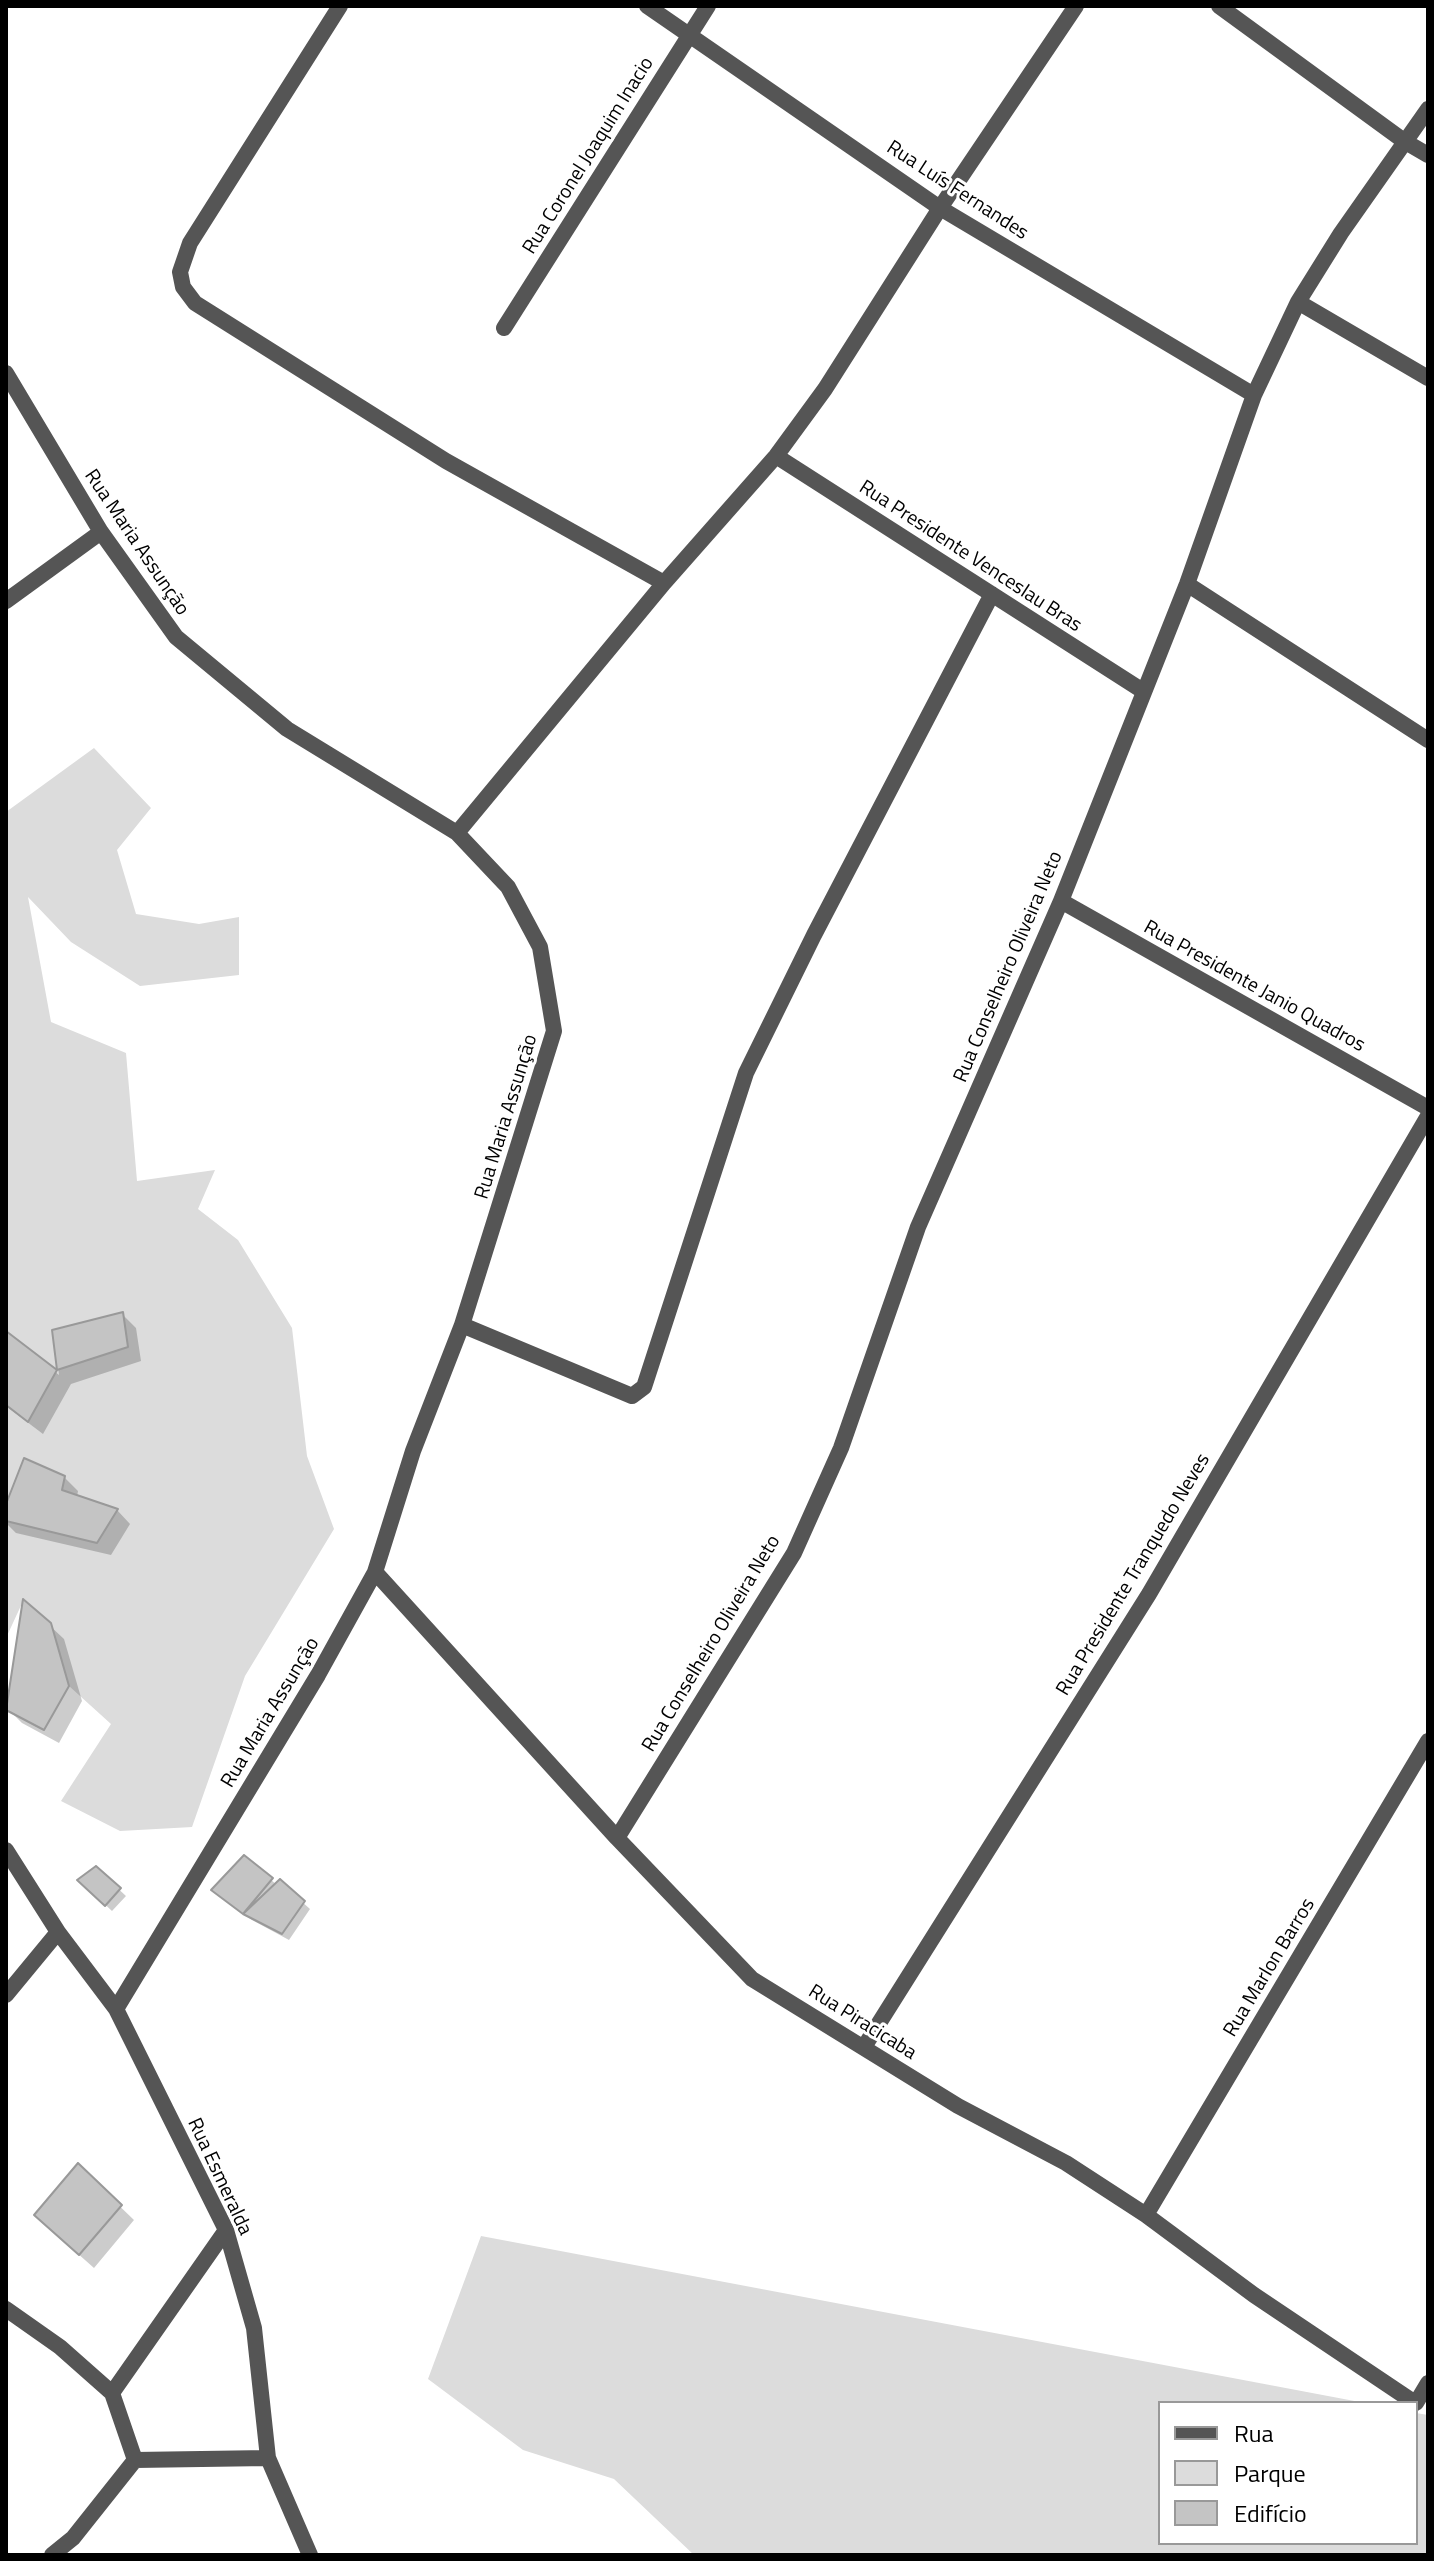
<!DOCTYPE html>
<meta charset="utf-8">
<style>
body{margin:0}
#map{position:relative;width:1434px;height:2561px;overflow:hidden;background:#fff;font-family:"Titillium Web",sans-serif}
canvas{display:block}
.frame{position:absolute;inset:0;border:8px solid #000;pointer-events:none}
.legend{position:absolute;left:1158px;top:2401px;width:260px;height:144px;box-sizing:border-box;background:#fff;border:2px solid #999;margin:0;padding:10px 14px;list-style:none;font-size:24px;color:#000}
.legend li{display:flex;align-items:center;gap:16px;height:40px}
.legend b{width:40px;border:2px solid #999}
</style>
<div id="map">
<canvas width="1434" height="2561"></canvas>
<div class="frame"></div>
<ul class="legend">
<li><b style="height:10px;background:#555"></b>Rua</li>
<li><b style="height:22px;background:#dcdcdc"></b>Parque</li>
<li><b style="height:22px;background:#c4c4c4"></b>Edifício</li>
</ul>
</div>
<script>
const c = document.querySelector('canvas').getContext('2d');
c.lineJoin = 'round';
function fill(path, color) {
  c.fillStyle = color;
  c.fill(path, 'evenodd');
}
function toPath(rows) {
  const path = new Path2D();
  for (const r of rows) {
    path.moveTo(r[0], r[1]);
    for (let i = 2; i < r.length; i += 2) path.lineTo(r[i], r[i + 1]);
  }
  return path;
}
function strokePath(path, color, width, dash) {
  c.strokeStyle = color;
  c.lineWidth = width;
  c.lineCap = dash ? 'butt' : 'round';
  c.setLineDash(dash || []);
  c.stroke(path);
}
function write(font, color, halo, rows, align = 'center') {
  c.font = font + ' "Titillium Web",sans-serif';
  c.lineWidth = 6;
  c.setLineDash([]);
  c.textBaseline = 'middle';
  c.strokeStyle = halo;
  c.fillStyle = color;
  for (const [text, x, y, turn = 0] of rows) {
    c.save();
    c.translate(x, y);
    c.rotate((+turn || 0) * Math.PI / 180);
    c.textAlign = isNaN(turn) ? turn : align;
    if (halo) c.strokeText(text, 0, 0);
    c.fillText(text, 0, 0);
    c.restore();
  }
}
fill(toPath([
 [94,748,151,808,117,850,136,914,199,924,239,917,239,975,140,986,71,942,28,897,51,1022,126,1053,137,1181,215,1170,198,1209,238,1240,292,1328,307,1456,334,1529,245,1676,192,1827,120,1831,61,1801,111,1724,69,1686,51,1623,24,1599,6,1638,6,812],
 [481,2236,1365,2403,1160,2403,1160,2543,1416,2543,1416,2413,1428,2415,1428,2555,694,2555,614,2479,523,2450,428,2379]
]), '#dcdcdc');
fill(toPath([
 [122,1314,136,1328,141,1361,71,1384,43,1434,6,1406,6,1333,59,1375,54,1331],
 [64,1477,78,1491,77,1497,117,1510,130,1524,111,1555,16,1533,6,1523,6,1509],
 [49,1625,64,1639,82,1701,59,1743,22,1723,8,1709],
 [244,1857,277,1885,280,1882,310,1909,289,1940,252,1920,220,1896],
 [96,1868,126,1896,112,1911,80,1881],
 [78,2166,134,2220,94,2268,50,2229]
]), '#0003');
const building = toPath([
 [123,1312,128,1347,57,1370,52,1330,123,1312],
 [6,1331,57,1370,28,1422,6,1405,6,1331],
 [24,1458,65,1476,62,1490,118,1509,97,1543,6,1521,6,1504,24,1458],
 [23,1599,51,1623,69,1686,44,1730,6,1710,23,1599],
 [244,1855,273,1878,243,1914,211,1890,244,1855],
 [96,1866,121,1888,105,1906,77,1880,96,1866],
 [280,1879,305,1901,282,1934,243,1914,280,1879],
 [78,2163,122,2205,79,2255,34,2215,78,2163]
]);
fill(building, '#c4c4c4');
strokePath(building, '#999', 2);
strokePath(toPath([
 [340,6,190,243,180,272,183,287,195,303,446,461,664,583],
 [647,6,940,208,1254,395],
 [1219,6,1404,141,1428,155],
 [1298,302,1428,378],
 [504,328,708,6],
 [6,373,101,532,176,637,287,729,457,833,508,887,540,947,554,1031,462,1325,413,1451,375,1572,318,1675,116,2009],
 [776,456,1143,691],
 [1187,584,1428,740],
 [6,601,101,532],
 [457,833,664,583,776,456,825,389,940,208,1076,6],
 [1061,901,1428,1108],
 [462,1325,632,1396,644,1387,746,1073,814,935,992,594],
 [375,1572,617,1838,752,1979,958,2106,1066,2163,1146,2215,1254,2295,1415,2403],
 [617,1838,794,1553,841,1448,918,1227,1061,901,1187,584,1254,395,1298,302,1341,233,1428,109],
 [6,1850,58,1932,116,2009,226,2230,254,2328,268,2458,310,2555],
 [6,1995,58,1932],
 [864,2047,1149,1594,1428,1116],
 [1146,2215,1428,1741],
 [6,2309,60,2347,112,2393,135,2460,268,2458],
 [112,2393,226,2230],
 [1416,2403,1428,2383],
 [52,2555,73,2538,135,2460]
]), '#555', 16);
write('20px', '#000', '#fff', [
 ["Rua Coronel Joaquim Inacio",589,156,-58],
 ["Rua Luís Fernandes",957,191,33],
 ["Rua Maria Assunção",136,543,56],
 ["Rua Presidente Venceslau Bras",970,557,33],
 ["Rua Conselheiro Oliveira Neto",1009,967,-67],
 ["Rua Presidente Janio Quadros",1254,987,29],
 ["Rua Maria Assunção",507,1117,-73],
 ["Rua Presidente Tranquedo Neves",1134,1575,-59],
 ["Rua Conselheiro Oliveira Neto",712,1644,-59],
 ["Rua Maria Assunção",271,1713,-59],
 ["Rua Marlon Barros",1270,1968,-59],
 ["Rua Piracicaba",862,2023,32],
 ["Rua Esmeralda",219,2177,65]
]);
</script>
